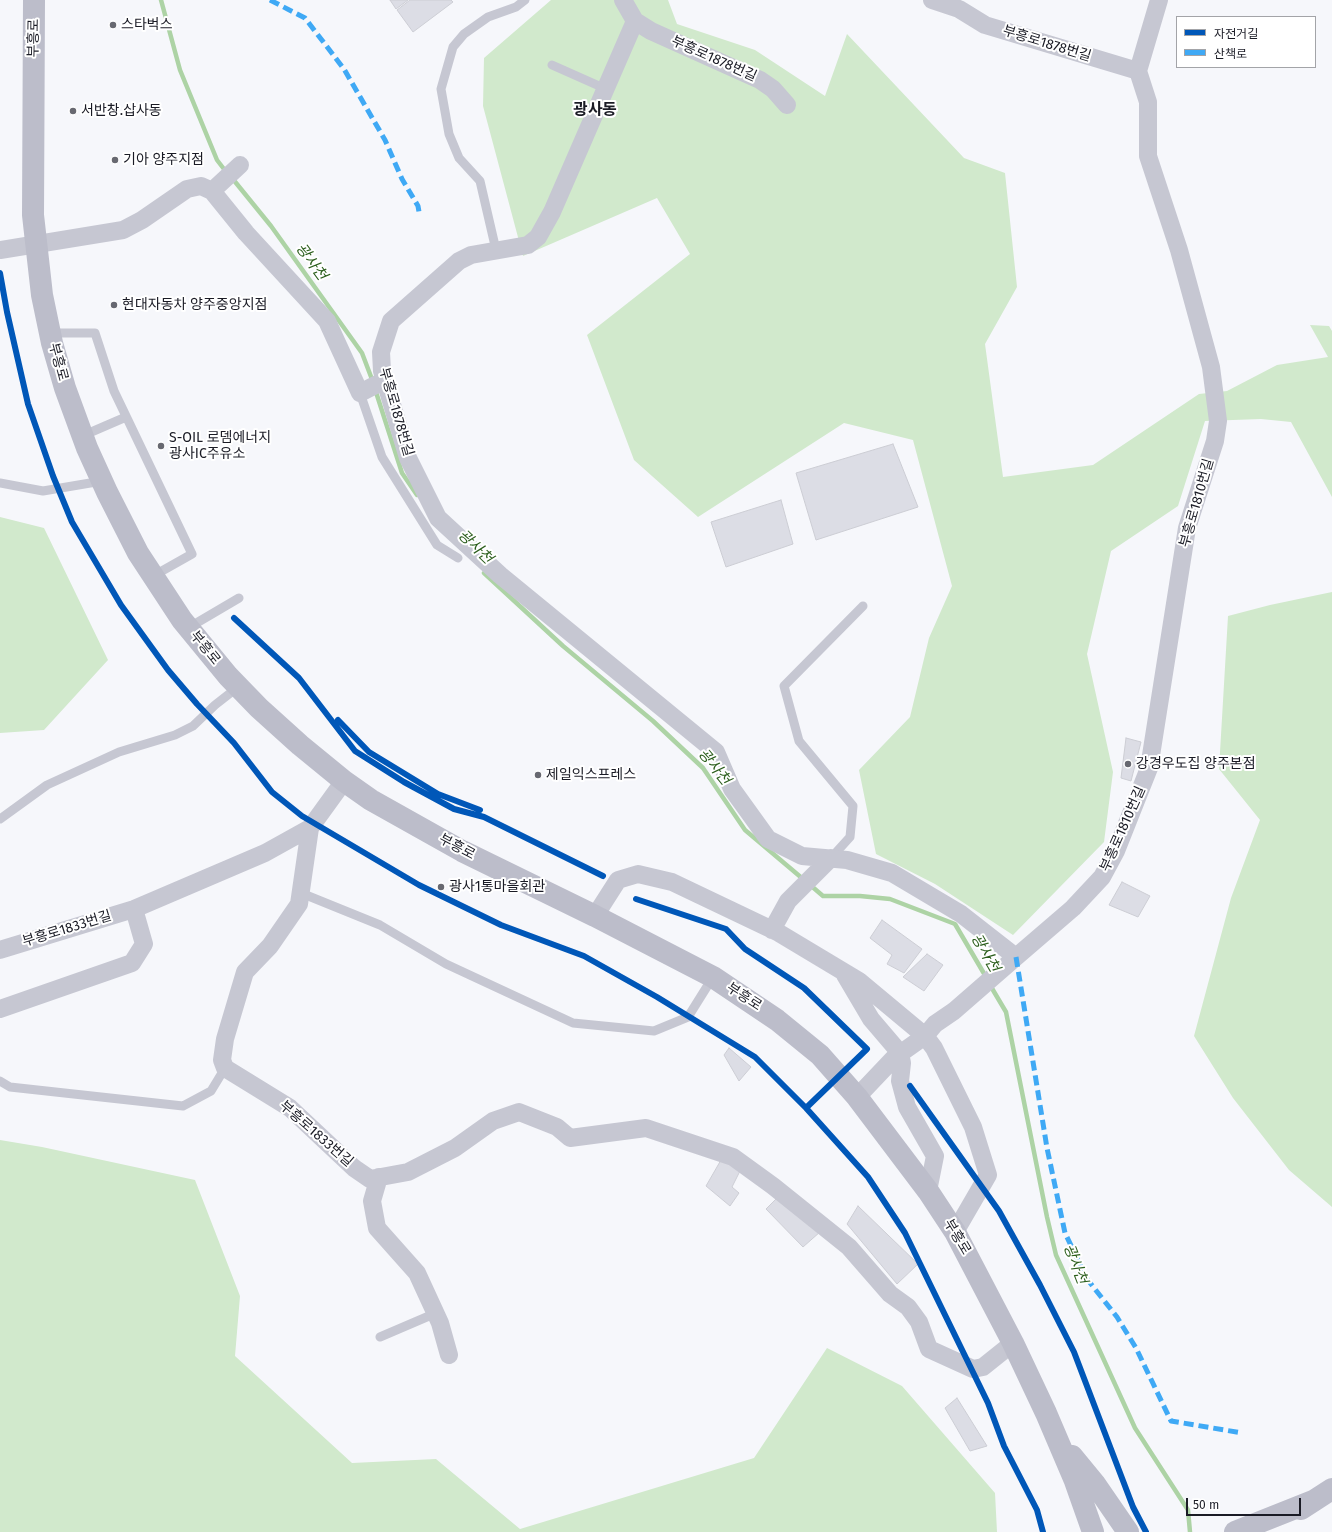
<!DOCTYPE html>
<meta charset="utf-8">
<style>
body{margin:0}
#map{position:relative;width:1332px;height:1532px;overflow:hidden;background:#f6f7fb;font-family:"Fira Sans","Noto Sans KR",sans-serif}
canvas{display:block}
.legend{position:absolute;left:1176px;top:16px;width:140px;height:52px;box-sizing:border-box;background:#fff;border:1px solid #a3a4a8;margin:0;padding:5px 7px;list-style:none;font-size:12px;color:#1a1b25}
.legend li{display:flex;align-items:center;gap:8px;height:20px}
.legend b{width:20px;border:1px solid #a3a4a8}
.scale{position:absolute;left:1186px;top:1498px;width:115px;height:18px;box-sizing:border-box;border:2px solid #1a1b25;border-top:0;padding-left:5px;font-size:12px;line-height:14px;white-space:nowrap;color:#1a1b25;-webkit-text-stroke:3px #fff;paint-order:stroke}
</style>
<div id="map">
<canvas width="1332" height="1532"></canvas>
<ul class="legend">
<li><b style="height:5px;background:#0057b8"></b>자전거길</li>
<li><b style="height:5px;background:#3fa9f5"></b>산책로</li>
</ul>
<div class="scale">50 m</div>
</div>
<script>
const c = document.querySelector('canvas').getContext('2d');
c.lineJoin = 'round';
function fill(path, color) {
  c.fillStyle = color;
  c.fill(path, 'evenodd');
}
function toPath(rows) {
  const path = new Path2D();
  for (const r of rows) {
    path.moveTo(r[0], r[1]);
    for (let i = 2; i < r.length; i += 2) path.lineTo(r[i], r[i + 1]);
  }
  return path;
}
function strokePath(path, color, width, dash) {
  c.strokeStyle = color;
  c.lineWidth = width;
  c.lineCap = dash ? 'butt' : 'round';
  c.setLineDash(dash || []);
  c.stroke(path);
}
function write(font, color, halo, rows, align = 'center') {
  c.font = font + ' "Fira Sans","Noto Sans KR",sans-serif';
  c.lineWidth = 4;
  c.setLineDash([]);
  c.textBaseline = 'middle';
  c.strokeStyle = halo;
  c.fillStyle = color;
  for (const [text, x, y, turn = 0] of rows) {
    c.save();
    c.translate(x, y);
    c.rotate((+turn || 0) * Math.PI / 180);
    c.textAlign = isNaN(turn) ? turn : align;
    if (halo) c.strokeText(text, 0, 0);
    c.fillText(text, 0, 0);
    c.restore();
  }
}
fill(toPath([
 [551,0,668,0,677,24,755,50,825,96,847,34,964,158,1005,173,1017,287,985,344,1003,477,1093,465,1199,394,1227,391,1277,365,1328,357,1310,325,1329,326,1332,331,1332,497,1291,422,1261,419,1205,421,1178,506,1111,551,1087,654,1113,772,1104,842,1013,935,935,884,876,854,859,770,910,717,929,638,952,586,913,440,844,423,698,517,634,460,587,335,690,254,657,198,523,256,483,106,484,58],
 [0,517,44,528,108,660,44,730,0,733],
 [1332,592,1332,1207,1289,1170,1233,1098,1194,1036,1231,898,1260,820,1219,769,1228,616,1270,605],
 [0,1140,42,1147,195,1180,240,1296,235,1356,352,1463,436,1459,520,1529,754,1458,827,1348,902,1386,995,1493,997,1532,0,1532]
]), '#d1e9cc');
strokePath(toPath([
 [161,0,180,70,217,160,227,173],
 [232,178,271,226,362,353,373,382],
 [375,389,402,473,417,495],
 [484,573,563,646,653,721,703,768,745,830,803,879],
 [809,884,823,896,860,896,890,899,955,924,986,977],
 [990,985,1006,1012,1047,1217,1056,1255,1135,1428,1188,1510,1190,1532]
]), '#add3a5', 4.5);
const building = toPath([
 [390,0,408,0,396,9,390,0],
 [410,0,451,0,453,2,413,32,397,10,410,0],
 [893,444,918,507,816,540,796,473,893,444],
 [781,500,793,544,726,567,711,522,781,500],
 [1126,738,1141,742,1131,781,1121,778,1126,738],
 [1122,882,1150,896,1138,917,1109,905,1122,882],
 [882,920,922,949,904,973,887,964,892,955,870,938,882,920],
 [927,954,943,965,924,991,903,977,927,954],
 [729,1048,751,1067,739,1081,724,1055,729,1048],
 [721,1160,741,1169,732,1187,739,1193,730,1206,706,1186,721,1160],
 [778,1197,820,1232,803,1247,766,1209,778,1197],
 [858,1206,918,1264,897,1284,847,1224,858,1206],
 [957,1398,987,1446,970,1451,945,1408,957,1398]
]);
fill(building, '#dcdde5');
strokePath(building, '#cccdd4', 1);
strokePath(toPath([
 [552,65,606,89],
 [496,250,480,181,459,158,449,134,441,89,453,47,464,34,488,17,516,7,525,0],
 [50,333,95,333,114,391,192,554,153,576],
 [360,393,382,457,437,545,458,558],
 [82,436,126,417],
 [0,483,43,491,102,481],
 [188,628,239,598],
 [0,819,47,785,119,752,175,735,193,726,215,705,238,687],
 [831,858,850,837,853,806,799,741,784,686,863,606],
 [301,893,380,925,446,964,573,1023,654,1031,688,1017,713,977],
 [0,1081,10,1087,183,1106,211,1091,225,1068],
 [380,1337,436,1313]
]), '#c6c7d2', 9);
strokePath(toPath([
 [623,0,635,21,552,212,538,237,528,245,471,255,459,261,391,321,381,352,382,371,408,458,438,518,500,575,716,752,732,789,768,839,802,856,847,860,892,873,961,914,1016,957],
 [932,0,959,9,985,25,1138,71],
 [635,21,651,31,760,80,773,89,787,105],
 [212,191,240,165],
 [0,250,123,230,142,220,187,189,201,186,212,191,246,233,327,321,360,393,385,380],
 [310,828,299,904,270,946,245,972,225,1039,222,1060,225,1068,290,1108,354,1168,370,1179,408,1172,455,1148,493,1121,519,1112,557,1127,570,1138,646,1128,733,1157,773,1186,849,1247,890,1294,908,1307,919,1322,929,1349,973,1369,983,1367,1013,1343],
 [595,916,618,880,638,874,672,882,779,933,859,981,925,1036,934,1048,973,1127,988,1175,955,1232],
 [772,930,788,901,831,858],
 [0,950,134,909,265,853,310,828,344,781],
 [845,975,871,1019,900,1053,902,1063,900,1081,907,1107,935,1156,928,1191],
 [0,1009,132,963,144,944,134,909],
 [857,1097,894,1058,925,1036,935,1024,954,1011,1016,957,1073,908,1102,877,1116,851,1149,768,1187,528,1215,441,1218,421,1211,367,1179,250,1148,156,1148,102,1138,71,1159,0],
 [379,1177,372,1201,377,1228,417,1273,440,1323,449,1355]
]), '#c6c7d2', 18);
strokePath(toPath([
 [34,0,33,215,42,295,52,343,65,388,87,448,107,492,138,553,182,620,228,676,259,708,300,745,344,781,371,800,462,851,595,916,713,977,777,1020,820,1055,857,1097,928,1191,955,1232,1013,1343,1046,1413,1075,1481,1093,1532],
 [1072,1456,1095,1484,1128,1532],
 [1301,1509,1332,1489],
 [1235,1532,1313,1501]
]), '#bcbdca', 22);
strokePath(toPath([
 [270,0,305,18,344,69,385,140,402,179,418,206,419,212],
 [1016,957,1047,1148,1065,1233,1087,1279,1117,1317,1136,1348,1171,1421,1242,1433]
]), '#3fa9f5', 5, [10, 5]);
strokePath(toPath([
 [0,273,7,312,28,404,53,476,72,522,121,605,168,670,197,704,234,743,272,792,302,816,419,885,501,925,584,956,657,997,755,1057,806,1108,868,1177,905,1233,988,1403,1004,1446,1037,1510,1043,1532],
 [234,618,299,678,355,751,404,782,454,809,484,817,603,876],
 [338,720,369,752,438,794,480,810],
 [636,899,726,929,745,949,804,988,867,1049,806,1108],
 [910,1086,999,1211,1040,1285,1074,1352,1133,1507,1146,1532]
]), '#0057b8', 6);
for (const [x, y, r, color] of [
 [113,25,4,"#676870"],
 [73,111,4,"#676870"],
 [115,160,4,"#676870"],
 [114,305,4,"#676870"],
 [161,446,4,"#676870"],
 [1128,764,4,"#676870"],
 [538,775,4,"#676870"],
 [441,887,4,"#676870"]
]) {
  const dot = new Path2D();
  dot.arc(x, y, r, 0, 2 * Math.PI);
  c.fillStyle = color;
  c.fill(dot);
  strokePath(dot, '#fff', 1.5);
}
write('14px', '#1a1b25', '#fff', [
 ["스타벅스",121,25],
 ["서반창.삽사동",81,111],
 ["기아 양주지점",123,160],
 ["현대자동차 양주중앙지점",122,305],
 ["S-OIL 로뎀에너지",169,438],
 ["광사IC주유소",169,454],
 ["강경우도집 양주본점",1136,764],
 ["제일익스프레스",546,775],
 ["광사1통마을회관",449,887]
], 'left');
write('14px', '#1a1b25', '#fff', [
 ["부흥로",34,38,-89],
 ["부흥로1878번길",1047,44,17],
 ["부흥로1878번길",714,59,24],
 ["부흥로",58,362,75],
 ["부흥로1878번길",396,412,74],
 ["부흥로1810번길",1197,503,-74],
 ["부흥로",205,648,51],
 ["부흥로1810번길",1123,829,-66],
 ["부흥로",457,847,28],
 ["부흥로1833번길",67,929,-17],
 ["부흥로",744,997,33],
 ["부흥로1833번길",316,1134,41],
 ["부흥로",957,1237,59]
]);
write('italic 15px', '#2b5e1c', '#fff', [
 ["광사천",311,262,54],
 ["광사천",475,547,44],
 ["광사천",714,767,51],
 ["광사천",985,953,60],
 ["광사천",1075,1264,69]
]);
write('bold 16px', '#1a1b25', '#fff', [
 ["광사동",595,111]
]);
</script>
